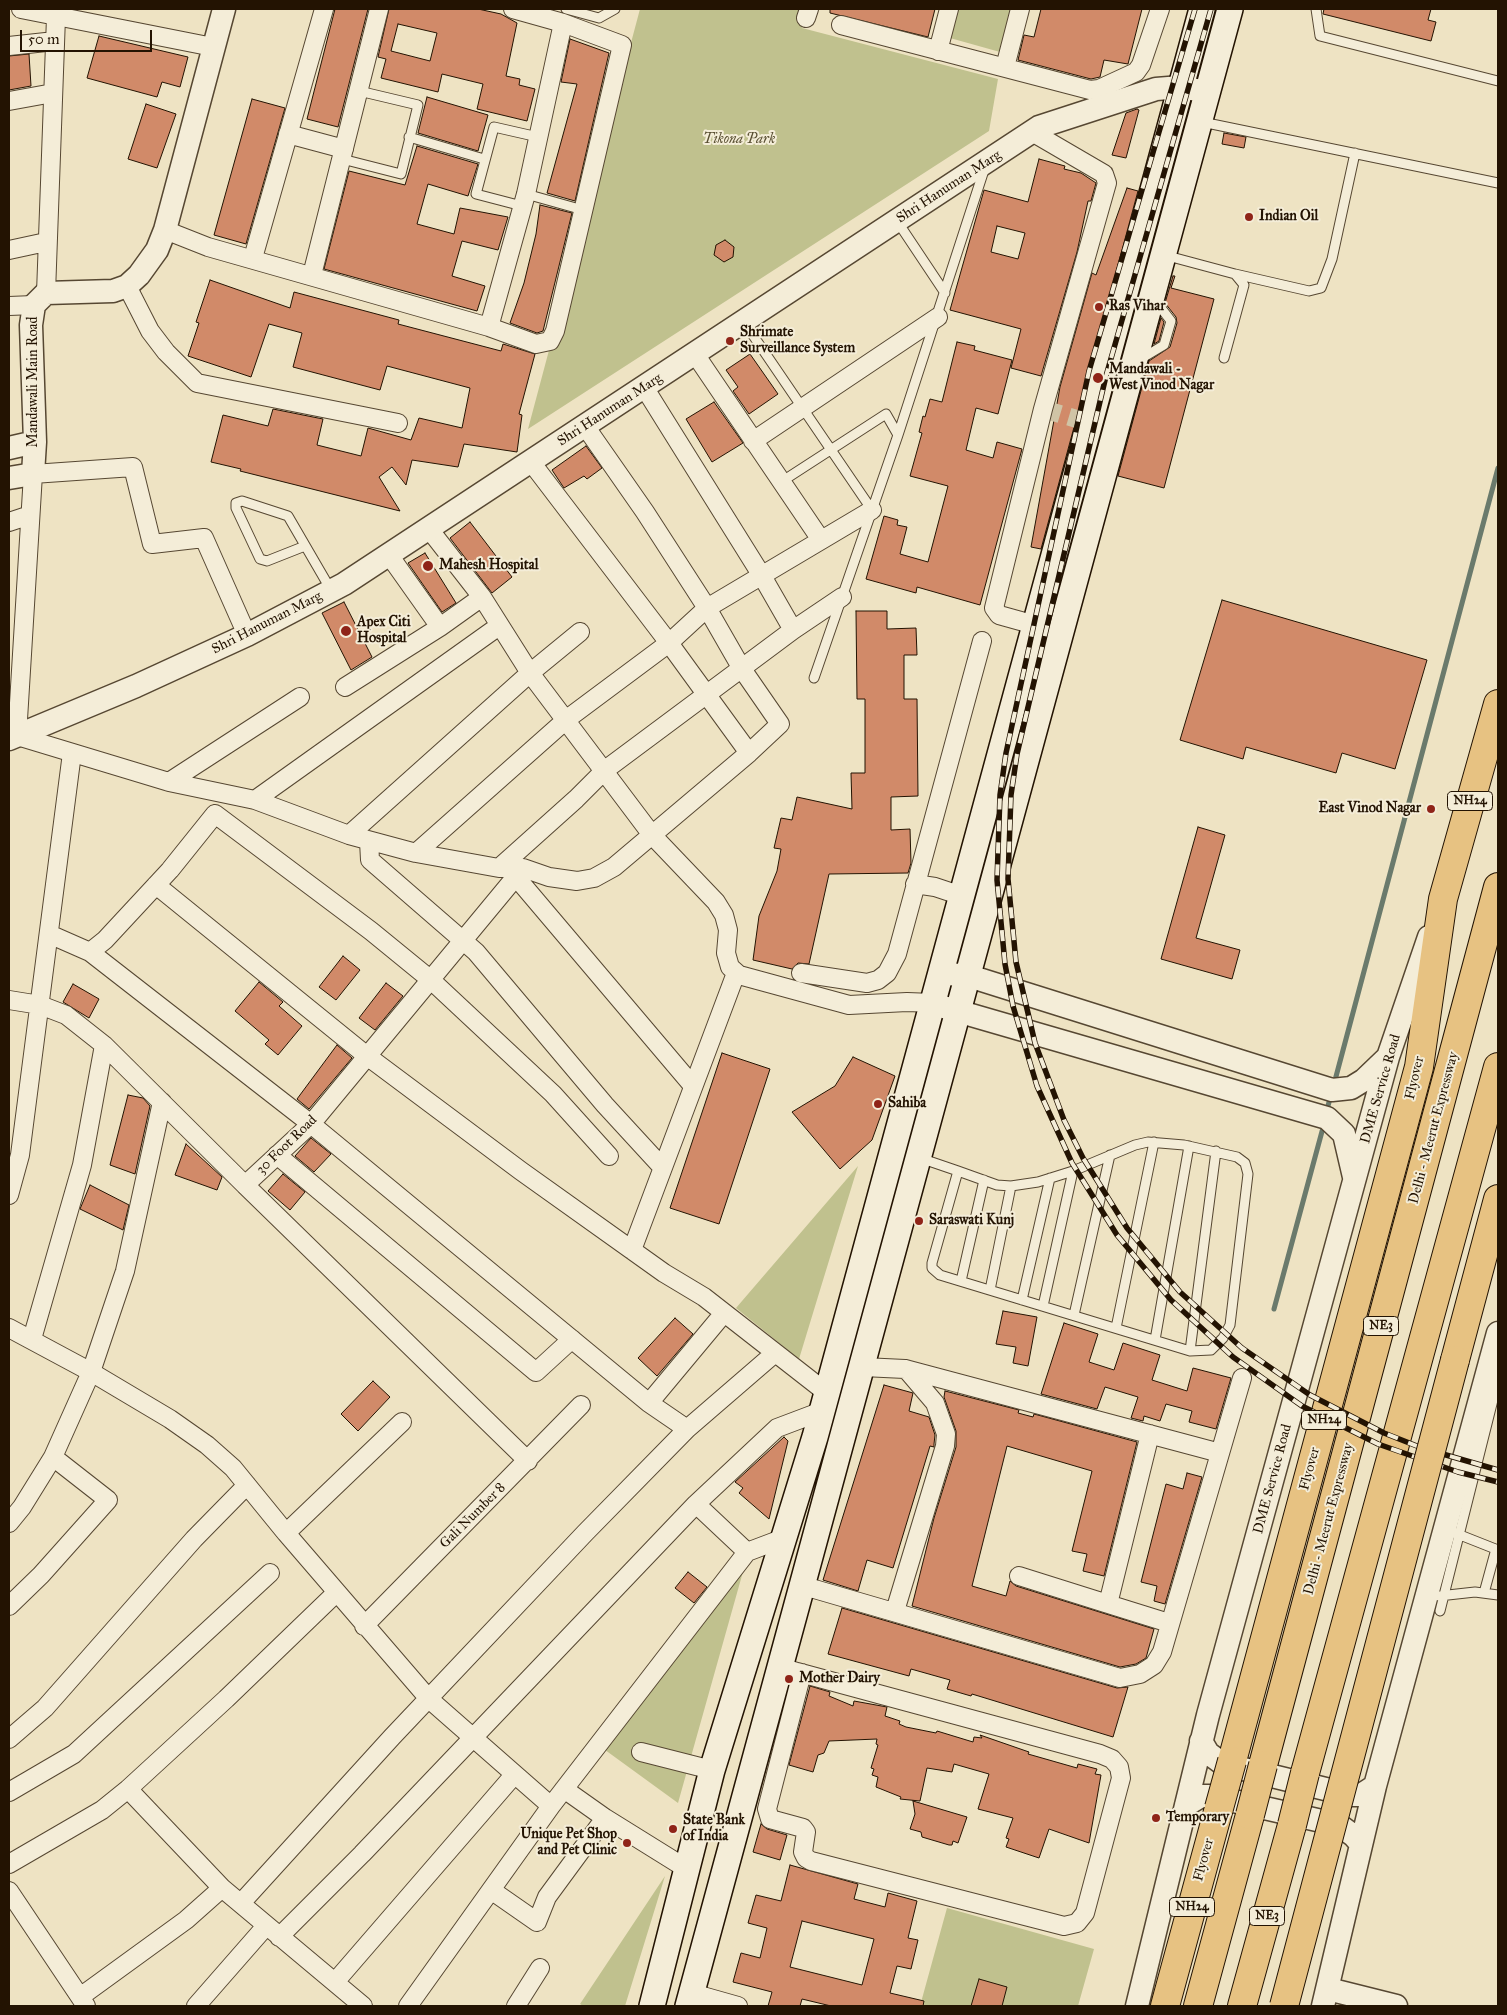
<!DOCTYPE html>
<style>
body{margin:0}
#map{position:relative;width:1507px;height:2015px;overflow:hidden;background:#eee3c3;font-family:"IM FELL Great Primer",serif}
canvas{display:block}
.frame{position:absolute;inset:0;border:10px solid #231302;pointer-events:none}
.scale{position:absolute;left:20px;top:30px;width:132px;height:22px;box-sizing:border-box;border:2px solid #231302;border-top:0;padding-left:6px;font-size:15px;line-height:18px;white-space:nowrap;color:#231302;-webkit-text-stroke:4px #f4edd8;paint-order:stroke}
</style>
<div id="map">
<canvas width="1507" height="2015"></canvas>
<div class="frame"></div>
<div class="scale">50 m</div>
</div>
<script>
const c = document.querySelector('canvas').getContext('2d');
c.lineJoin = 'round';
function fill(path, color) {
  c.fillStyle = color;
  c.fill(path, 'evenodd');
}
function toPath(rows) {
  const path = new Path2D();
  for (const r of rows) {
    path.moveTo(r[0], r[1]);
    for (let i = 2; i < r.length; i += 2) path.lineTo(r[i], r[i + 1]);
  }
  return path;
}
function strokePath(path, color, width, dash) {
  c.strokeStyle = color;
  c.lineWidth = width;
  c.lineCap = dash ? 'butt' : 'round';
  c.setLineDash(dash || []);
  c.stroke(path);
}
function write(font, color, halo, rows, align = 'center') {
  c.font = font + ' "IM FELL Great Primer",serif';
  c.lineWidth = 4;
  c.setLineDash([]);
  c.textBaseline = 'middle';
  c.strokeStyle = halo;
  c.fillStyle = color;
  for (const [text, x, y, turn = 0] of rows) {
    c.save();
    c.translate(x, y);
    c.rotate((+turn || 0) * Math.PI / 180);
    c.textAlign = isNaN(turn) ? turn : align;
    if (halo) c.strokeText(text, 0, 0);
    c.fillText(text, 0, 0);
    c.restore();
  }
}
fill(toPath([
 [640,9,807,9,802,28,998,79,989,131,528,429],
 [958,9,1012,9,1000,52,950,38],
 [858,1166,820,1290,799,1359,736,1308],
 [746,1561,678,1803,601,1747],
 [665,1876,625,2006,583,2006,580,2004],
 [947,1908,1094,1949,1078,2006,920,2006]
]), '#c0c18e');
strokePath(toPath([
 [1334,1084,1498,468],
 [1326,1113,1331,1095],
 [1274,1309,1324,1124]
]), '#6a7a6c', 5);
const building = toPath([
 [335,9,368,9,338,127,307,119,335,9],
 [389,9,478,9,501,14,517,23,506,76,520,79,519,85,535,89,527,121,477,109,483,84,442,74,438,92,381,78,386,59,378,57,389,9],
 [398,24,437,33,430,61,391,51,398,24],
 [830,9,935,9,928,37,830,13,830,9],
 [1041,9,1142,9,1128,64,1104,60,1100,77,1091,79,1018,60,1024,35,1034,37,1041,9],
 [1324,9,1431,9,1428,20,1436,22,1431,41,1323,14,1324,9],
 [99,36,188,57,180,87,162,82,157,97,87,78,99,36],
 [570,39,609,53,575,201,547,193,577,84,561,82,570,39],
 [29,54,31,86,9,90,9,56,29,54],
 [427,97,488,115,478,151,418,133,427,97],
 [252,99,285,108,246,244,214,235,252,99],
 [146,104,176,114,157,168,128,159,146,104],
 [1137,109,1139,110,1126,158,1112,155,1126,113,1137,109],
 [1224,133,1246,137,1244,148,1222,144,1224,133],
 [417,146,478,164,468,196,428,184,417,224,454,234,460,208,508,217,498,250,462,241,452,276,485,286,477,311,324,269,349,171,405,185,417,146],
 [1039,159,1065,166,1064,169,1081,173,1096,183,1091,201,1088,201,1077,252,1041,376,1011,368,1021,329,950,310,984,190,1028,202,1039,159],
 [997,226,1025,233,1018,259,991,252,997,226],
 [1127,188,1138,191,1041,549,1031,547,1060,387,1092,273,1096,275,1127,188],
 [540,205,572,213,543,331,537,333,510,323,524,283,536,234,540,205],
 [725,240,734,247,733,257,724,262,714,255,716,245,725,240],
 [1173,276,1175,276,1171,288,1214,299,1164,488,1118,476,1149,361,1170,347,1177,323,1176,317,1165,303,1173,276],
 [210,280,290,308,294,292,399,320,398,324,501,351,503,344,535,354,519,414,522,415,517,452,464,444,458,467,412,460,406,485,392,467,379,477,400,511,240,471,241,469,211,462,223,415,268,426,273,409,323,419,317,445,361,456,368,428,411,440,419,418,462,428,470,388,387,366,380,390,293,367,302,333,269,324,251,377,188,356,199,323,196,322,210,280],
 [1161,318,1164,322,1159,341,1154,344,1161,318],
 [957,342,975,346,974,350,1012,360,998,414,976,408,966,450,993,458,997,442,1022,449,980,605,917,587,916,593,866,579,884,516,898,520,897,525,907,527,900,554,928,562,948,486,910,476,922,433,919,432,923,416,925,417,930,399,942,402,957,342],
 [750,354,778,394,749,414,733,391,738,387,726,370,750,354],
 [714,402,743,443,712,462,686,419,714,402],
 [586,446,602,468,587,479,584,476,564,488,552,470,586,446],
 [470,522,512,577,492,593,450,538,470,522],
 [425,553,456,603,442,612,408,563,425,553],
 [1222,600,1427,660,1395,769,1342,753,1336,773,1246,747,1243,759,1180,740,1222,600],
 [344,602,372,657,351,670,322,613,344,602],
 [856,611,887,611,887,629,916,628,917,655,904,655,904,699,917,699,918,796,891,797,891,830,910,829,911,863,908,873,829,874,809,964,798,963,792,969,753,960,759,916,777,871,781,849,774,848,781,818,792,820,797,797,852,809,851,773,865,773,865,699,857,699,856,611],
 [1198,827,1225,835,1196,938,1240,950,1232,979,1161,959,1198,827],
 [343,956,360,970,336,1000,319,987,343,956],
 [259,982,283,1002,279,1006,302,1026,278,1055,265,1044,269,1040,235,1011,259,982],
 [386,983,403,996,375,1030,359,1018,386,983],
 [73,984,99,999,89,1018,63,1002,73,984],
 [337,1045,352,1058,309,1109,297,1099,337,1045],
 [722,1053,770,1069,719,1224,670,1208,722,1053],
 [853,1057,895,1076,872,1140,840,1169,792,1112,835,1086,853,1057],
 [128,1095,143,1098,150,1106,135,1174,110,1165,128,1095],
 [311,1138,331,1154,314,1172,295,1156,311,1138],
 [186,1144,222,1177,217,1190,175,1175,186,1144],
 [283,1174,305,1192,290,1210,268,1191,283,1174],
 [90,1185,129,1205,123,1230,80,1209,90,1185],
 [1003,1311,1037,1317,1028,1366,1013,1363,1016,1347,996,1344,1003,1311],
 [675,1318,693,1334,657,1376,638,1358,675,1318],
 [1064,1323,1098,1334,1089,1362,1114,1370,1123,1343,1160,1355,1152,1380,1187,1391,1193,1368,1231,1378,1216,1429,1189,1422,1192,1411,1166,1404,1160,1421,1144,1416,1143,1421,1131,1418,1138,1397,1105,1387,1097,1409,1041,1394,1064,1323],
 [373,1381,390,1397,358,1431,341,1414,373,1381],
 [884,1385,913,1393,909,1411,929,1417,935,1435,934,1444,934,1447,930,1446,893,1568,867,1560,858,1591,823,1580,884,1385],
 [945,1391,1019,1410,1018,1413,1033,1417,1034,1414,1137,1442,1104,1576,1083,1571,1087,1554,1072,1551,1092,1471,1007,1446,972,1586,1006,1596,1010,1581,1016,1586,1154,1629,1146,1658,1136,1664,1120,1667,912,1606,934,1518,956,1447,956,1431,944,1397,945,1391],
 [784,1437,788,1441,769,1519,739,1493,743,1488,735,1482,784,1437],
 [1187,1473,1202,1477,1165,1604,1154,1601,1157,1586,1141,1582,1166,1484,1183,1489,1187,1473],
 [688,1572,707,1587,694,1603,675,1588,688,1572],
 [842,1608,1117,1688,1128,1687,1113,1737,972,1694,971,1696,947,1689,950,1680,911,1669,909,1676,828,1654,842,1608],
 [810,1686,830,1692,829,1696,853,1706,854,1701,887,1707,885,1716,900,1721,899,1724,906,1727,936,1733,937,1731,973,1742,974,1737,982,1738,980,1735,1029,1752,1028,1754,1077,1768,1078,1764,1097,1769,1095,1774,1101,1775,1089,1843,1049,1829,1039,1858,1006,1847,1009,1839,1006,1838,1013,1818,978,1809,989,1774,954,1764,952,1772,927,1768,920,1801,900,1799,901,1797,876,1787,878,1777,872,1775,874,1769,871,1768,878,1745,876,1744,877,1739,829,1741,824,1753,818,1755,813,1772,789,1765,810,1686],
 [913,1801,967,1817,958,1843,953,1841,952,1845,949,1845,922,1837,921,1832,910,1829,915,1814,913,1801],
 [761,1824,767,1829,787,1835,780,1860,753,1852,761,1824],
 [790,1865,858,1884,854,1899,885,1907,888,1893,917,1901,908,1938,918,1940,911,1969,897,1966,890,1993,924,2001,923,2006,831,2006,802,1999,800,2006,768,2006,772,1992,733,1982,741,1953,760,1958,767,1928,748,1923,756,1895,781,1901,790,1865],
 [802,1921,874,1939,862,1985,790,1967,802,1921],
 [979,1979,1007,1987,1002,2006,971,2006,979,1979]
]);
fill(building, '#d18a69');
strokePath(building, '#231302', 1);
strokePath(toPath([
 [1043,409,1090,423]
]), '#d0c4a6', 18, [18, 9]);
const service = toPath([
 [566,9,599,18,615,9],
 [1316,9,1320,36,1498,81],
 [1202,122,1498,183],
 [409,137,484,159],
 [342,159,401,174,418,105,359,91],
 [526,194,583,210],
 [522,206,476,194,494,127,538,137],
 [897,221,945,293],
 [1164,255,1235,274,1244,285,1224,358],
 [1235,274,1309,291,1321,288,1332,259,1355,153],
 [744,322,872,510],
 [1139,360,1164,345,1171,321,1154,299],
 [781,482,886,414,898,435],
 [305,546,267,561,260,559,236,508,236,503,242,501,288,516,331,590],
 [814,678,898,435,985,167],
 [920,1158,958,1171,997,1185,1011,1186,1038,1182,1073,1171,1135,1145,1148,1142,1184,1145,1237,1157,1245,1163,1248,1174,1230,1325,1223,1338,1211,1350,1190,1351,940,1275,932,1268,932,1263,958,1171],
 [961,1281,984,1180],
 [990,1290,1011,1186],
 [1022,1300,1050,1178],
 [1043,1306,1073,1171],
 [1074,1315,1110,1155],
 [1116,1328,1154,1142],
 [1155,1340,1189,1146],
 [1190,1351,1216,1151],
 [1455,1533,1498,1550],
 [1484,1593,1496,1549],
 [1439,1596,1475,1592,1498,1595],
 [1440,1611,1498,1380]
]);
const minor = toPath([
 [21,9,213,47],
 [806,18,809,9],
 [841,25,1090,90,1099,89,1136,72,1141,65,1160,9],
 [9,46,55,41],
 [938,51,949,9],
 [1005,67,1020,9],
 [9,101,53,93],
 [1032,132,1104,174,1107,183,1043,409,994,608,999,615,1035,625],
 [288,134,344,149],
 [165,230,208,247,489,327,536,344,550,341,555,331,622,45,563,23,513,9],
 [9,250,46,242],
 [253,258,324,9],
 [312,275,379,9],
 [127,286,150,331,166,352,197,383,398,423],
 [46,293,56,17,59,9],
 [9,306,34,305],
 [489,327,526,194,563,23],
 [695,354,821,540],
 [644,387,762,576,793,630],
 [753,441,938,317],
 [531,462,669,643,749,753],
 [9,522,30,515],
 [429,529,482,597,530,673,652,835,716,902,724,915,728,930,726,953,730,967,739,975,849,1005,907,1002,933,1003],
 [389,555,440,627],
 [247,635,204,538,152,544,133,467,33,474,17,736,169,782,255,800,349,835,416,853,499,868,523,868,549,877,577,881,594,878,614,867,749,753,780,724,742,669,707,608,645,512,585,426],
 [345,687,440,627,482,597],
 [169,782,300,697],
 [255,800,499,626],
 [349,835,530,673,580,632],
 [369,841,370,860,476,952,605,1105,662,1167],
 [416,853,567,719,669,643,707,608,872,510],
 [499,868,576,799,605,770,793,630,842,597],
 [516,877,693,1086],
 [915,884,935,887,962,896],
 [156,885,367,1056,521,1171,664,1273,704,1297,827,1393],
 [49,934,90,952,311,1124,649,1403,687,1429],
 [90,952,105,940,170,870,215,814,371,931,431,980,553,1094,609,1156],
 [801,973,867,983,878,980,887,973,897,954,982,641],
 [9,1000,40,1005,66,1015,104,1045,245,1185,311,1124,523,868],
 [277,1155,536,1372,572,1339],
 [245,1185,528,1461],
 [9,1195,20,1155,72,753],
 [632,1250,736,973],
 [9,1328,91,1372,170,1419,207,1445,233,1468,286,1533],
 [32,1339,82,1165,104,1045],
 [863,1367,905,1369,1220,1453],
 [649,1403,724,1313],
 [402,1422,286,1533,429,1699,551,1806],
 [1150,1434,1108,1604,1169,1623],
 [696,1504,747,1552,784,1538],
 [9,1523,22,1507,53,1457,91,1372,125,1271,162,1102],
 [1019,1576,1108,1604],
 [804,1586,1120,1678,1140,1674,1154,1665,1162,1652,1242,1378],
 [9,1606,41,1575,108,1500,53,1457],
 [895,1611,945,1446,946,1434,935,1403,906,1369],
 [364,1626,581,1405],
 [781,1667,797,1672,1100,1754,1112,1759,1119,1767,1121,1778,1085,1913,1077,1923,1064,1926,811,1861,806,1858,803,1852,806,1832,803,1828,770,1819,767,1809,802,1673],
 [9,1739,45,1708,194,1539,247,1485],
 [641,1752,712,1770],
 [128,1789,222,1888,363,2006],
 [564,1789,605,1818,687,1869],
 [9,1792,74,1754,270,1573],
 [9,1864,102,1810,128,1789,226,1699,336,1593],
 [491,1890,537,1922,547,1897,605,1818],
 [9,1891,86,2006],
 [242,1902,392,1737,585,1533,687,1429,775,1353],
 [279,1937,362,1854,696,1504,777,1428,822,1411],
 [335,1982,514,1775],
 [692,1993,738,2006],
 [80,1997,186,1920,222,1888],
 [196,2006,266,1926],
 [408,2006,551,1806,747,1552],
 [516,2006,540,1968]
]);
const tertiary = toPath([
 [9,448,35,442],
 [9,478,33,474,35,442,31,325,34,305,46,293,113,291,127,286,139,275,157,250,165,230,224,9],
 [9,739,136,686,247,635,344,584,1039,127,1156,89,1181,87,1207,92],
 [949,974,969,976,1332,1090,1351,1088,1364,1080,1388,1057],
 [940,1006,1327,1118,1344,1134,1354,1177],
 [1201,1741,1208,1753,1223,1764,1350,1795,1361,1795,1375,1786],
 [1186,1805,1201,1796,1212,1796,1339,1825,1354,1836,1361,1844],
 [1328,1989,1396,2006],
 [1137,2006,1208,1715,1388,1057,1429,937],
 [1323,2006,1375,1786,1498,1333]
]);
const secondary = toPath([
 [652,2006,712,1770,815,1437,1202,9],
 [688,2006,1230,9]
]);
const trunk = toPath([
 [1455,1360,1498,1199],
 [1232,1761,1419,1067,1443,899,1498,704],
 [1165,2006,1219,1808]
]);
const motorway = toPath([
 [1263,1765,1498,887],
 [1305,1773,1498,1067],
 [1198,2006,1250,1815],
 [1242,2006,1292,1825]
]);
strokePath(service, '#564732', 11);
strokePath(minor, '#564732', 20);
strokePath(tertiary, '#564732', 25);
strokePath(secondary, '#231302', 28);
strokePath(trunk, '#231302', 30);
strokePath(motorway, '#231302', 30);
strokePath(service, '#f4edd8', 9);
strokePath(minor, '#f4edd8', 18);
strokePath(tertiary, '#f4edd8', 22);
strokePath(secondary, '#f4edd8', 25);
strokePath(trunk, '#e7c282', 28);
strokePath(motorway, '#e7c282', 28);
const rail = toPath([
 [1195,9,1089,371,1006,753,1000,795,997,880,1005,964,1013,1006,1037,1086,1072,1163,1117,1235,1171,1300,1233,1357,1302,1406,1378,1444,1458,1472,1498,1482],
 [1211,9,1106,376,1017,754,1011,795,1008,879,1016,962,1035,1043,1064,1120,1083,1158,1127,1228,1180,1292,1242,1348,1310,1395,1384,1433,1422,1448,1498,1470]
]);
strokePath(rail, '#231302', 5.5);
strokePath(rail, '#f4edd8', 4, [11]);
const trunkBridge = toPath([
 [1219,1808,1232,1761],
 [1284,2006,1455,1360]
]);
const motorwayBridge = toPath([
 [1250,1815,1263,1765],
 [1292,1825,1305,1773]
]);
strokePath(trunkBridge, '#231302', 30, []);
strokePath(motorwayBridge, '#231302', 30, []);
strokePath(trunkBridge, '#e7c282', 28);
strokePath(motorwayBridge, '#e7c282', 28);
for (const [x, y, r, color] of [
 [1249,217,5,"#8f2418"],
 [1099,307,5,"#8f2418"],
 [730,341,5,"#8f2418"],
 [1098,378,6,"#8f2418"],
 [428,566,6,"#8f2418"],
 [346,631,6,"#8f2418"],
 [1431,809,5,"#8f2418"],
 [878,1104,5,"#8f2418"],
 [919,1221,5,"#8f2418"],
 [789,1679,5,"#8f2418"],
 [1156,1818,5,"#8f2418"],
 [673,1829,5,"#8f2418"],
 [627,1843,5,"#8f2418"]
]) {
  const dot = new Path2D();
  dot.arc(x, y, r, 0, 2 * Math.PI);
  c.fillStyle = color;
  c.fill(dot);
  strokePath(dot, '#f4edd8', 2);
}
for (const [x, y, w] of [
 [1470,801,45],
 [1381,1326,35],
 [1324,1420,45],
 [1192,1907,45],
 [1267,1916,35]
]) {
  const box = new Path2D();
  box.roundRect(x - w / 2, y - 9.5, w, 19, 4);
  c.fillStyle = '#f4edd8';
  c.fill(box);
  strokePath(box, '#231302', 1);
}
write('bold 12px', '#231302', null, [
 ["NH24",1470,801],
 ["NE3",1381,1326],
 ["NH24",1324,1420],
 ["NH24",1192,1907],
 ["NE3",1267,1916]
]);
write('italic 14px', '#5a5033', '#f4edd8', [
 ["Tikona Park",739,140]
]);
write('14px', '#231302', '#f4edd8', [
 ["Shri Hanuman Marg",949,187,-33],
 ["Mandawali Main Road",34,382,-90],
 ["Shri Hanuman Marg",610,410,-33],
 ["Shri Hanuman Marg",267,623,-27],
 ["Flyover",1415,1078,-77],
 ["DME Service Road",1381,1089,-74],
 ["Delhi - Meerut Expressway",1434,1128,-75],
 ["30 Foot Road",287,1145,-44],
 ["Flyover",1310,1469,-75],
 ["DME Service Road",1273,1479,-75],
 ["Gali Number 8",473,1516,-45],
 ["Delhi - Meerut Expressway",1329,1519,-75],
 ["Flyover",1204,1860,-75]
]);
write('bold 14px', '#231302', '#f4edd8', [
 ["Indian Oil",1259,217],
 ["Ras Vihar",1109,307],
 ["Shrimate",740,333],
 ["Surveillance System",740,349],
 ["Mandawali -",1109,370],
 ["West Vinod Nagar",1109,386],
 ["Mahesh Hospital",439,566],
 ["Apex Citi",357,623],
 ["Hospital",357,639],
 ["East Vinod Nagar",1421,809,"right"],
 ["Sahiba",888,1104],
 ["Saraswati Kunj",929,1221],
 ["Mother Dairy",799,1679],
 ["Temporary",1166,1818],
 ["State Bank",683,1821],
 ["of India",683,1837],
 ["Unique Pet Shop",617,1835,"right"],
 ["and Pet Clinic",617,1851,"right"]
], 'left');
</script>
